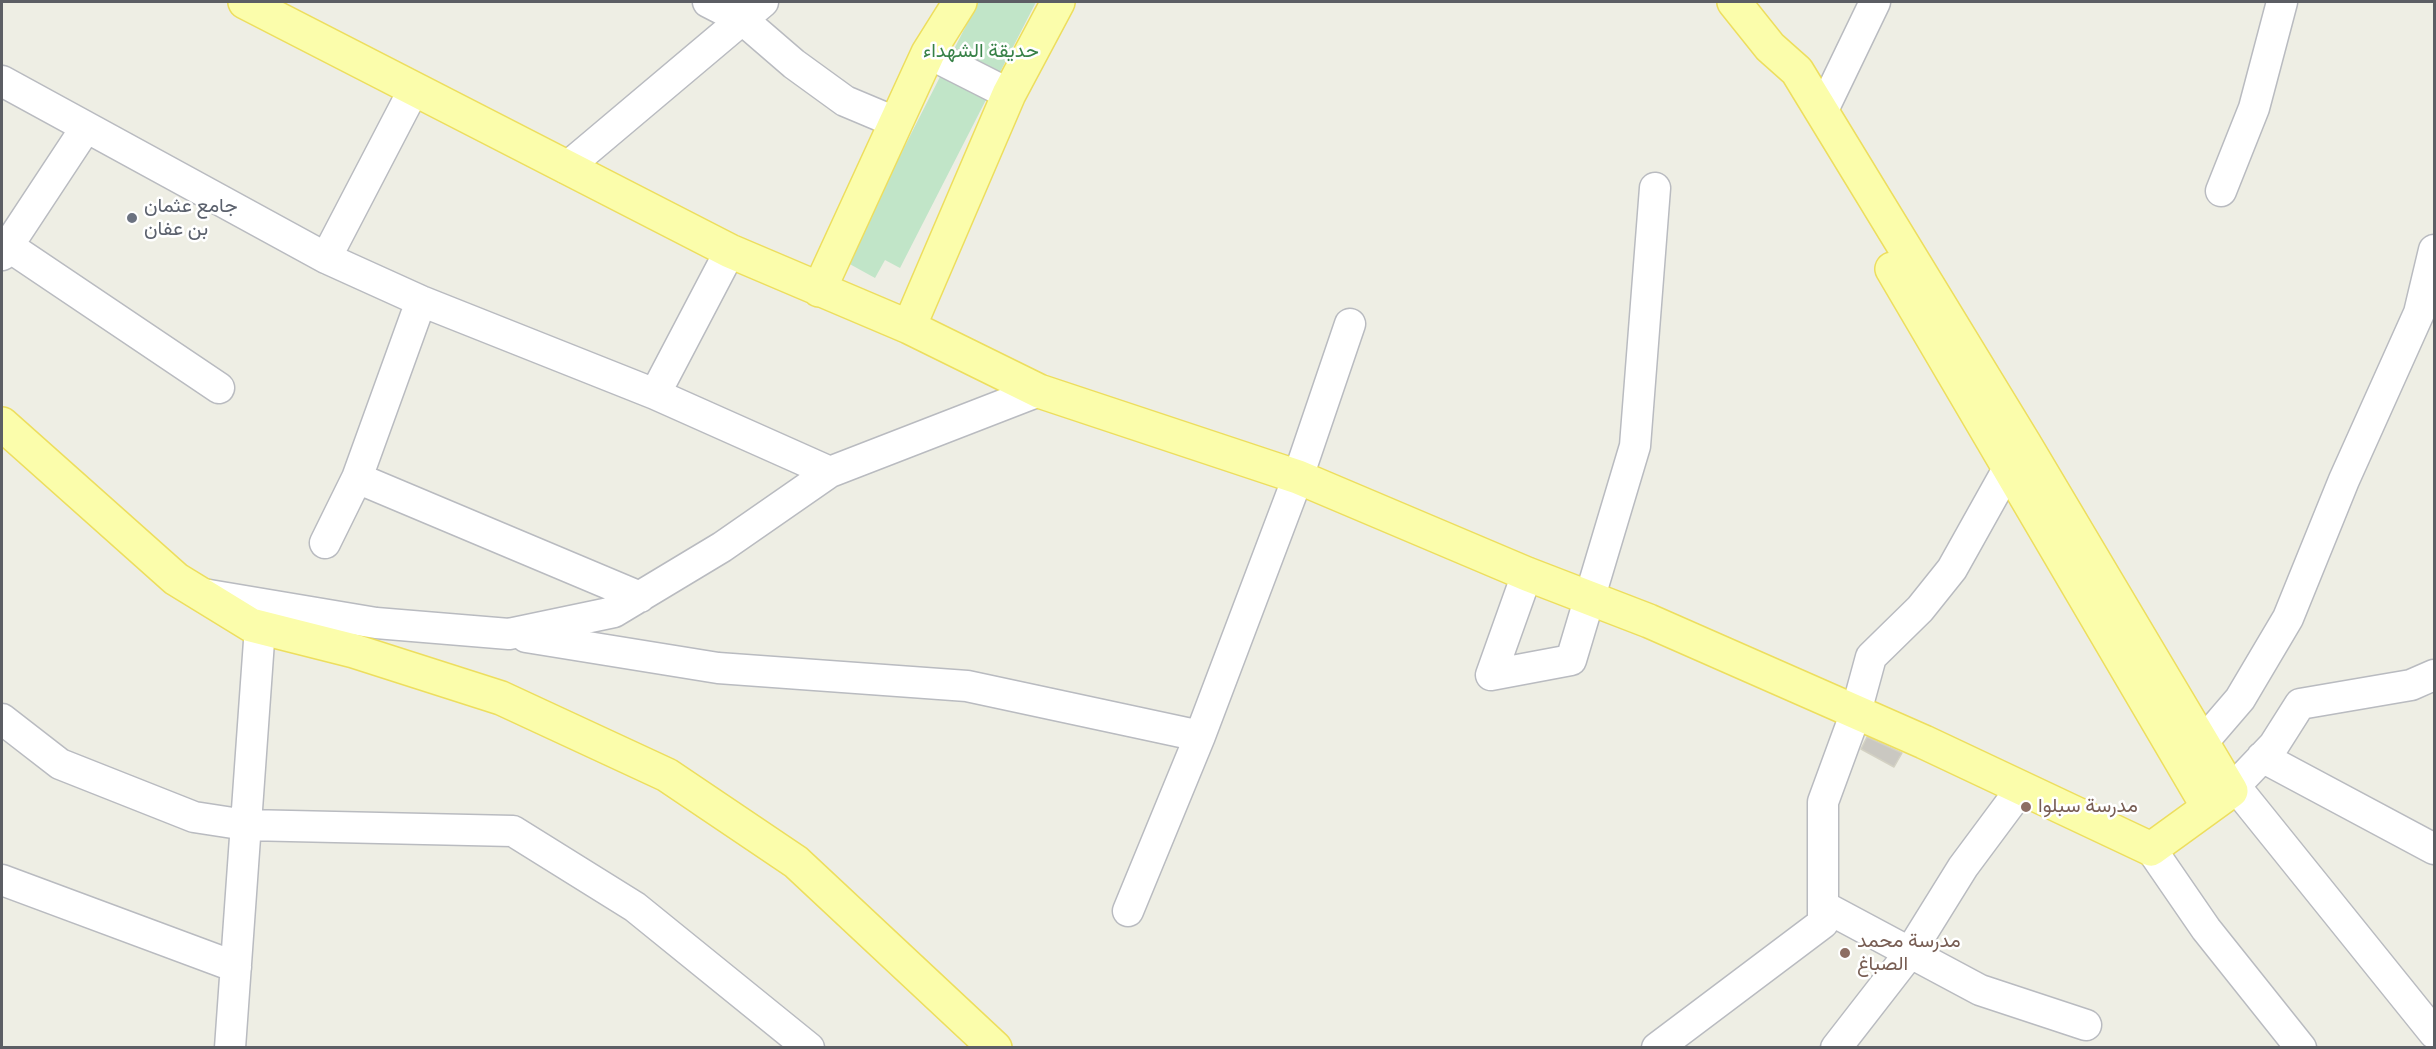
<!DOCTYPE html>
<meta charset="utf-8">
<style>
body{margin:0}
#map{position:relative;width:2436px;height:1049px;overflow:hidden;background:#eeeee4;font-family:"Archivo Narrow",sans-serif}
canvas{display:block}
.frame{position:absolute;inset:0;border:3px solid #5c5e64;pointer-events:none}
</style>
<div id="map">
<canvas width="2436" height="1049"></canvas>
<div class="frame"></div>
</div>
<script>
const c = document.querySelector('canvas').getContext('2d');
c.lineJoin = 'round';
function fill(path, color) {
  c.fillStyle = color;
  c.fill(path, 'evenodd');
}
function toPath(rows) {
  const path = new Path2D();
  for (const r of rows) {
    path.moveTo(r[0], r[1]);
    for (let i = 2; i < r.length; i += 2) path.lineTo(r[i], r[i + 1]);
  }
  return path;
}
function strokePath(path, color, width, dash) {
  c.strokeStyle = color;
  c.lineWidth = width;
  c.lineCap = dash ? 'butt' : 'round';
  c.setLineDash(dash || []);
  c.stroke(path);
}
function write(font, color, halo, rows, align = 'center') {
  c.font = font + ' "Archivo Narrow",Vazirmatn,sans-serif';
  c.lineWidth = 5;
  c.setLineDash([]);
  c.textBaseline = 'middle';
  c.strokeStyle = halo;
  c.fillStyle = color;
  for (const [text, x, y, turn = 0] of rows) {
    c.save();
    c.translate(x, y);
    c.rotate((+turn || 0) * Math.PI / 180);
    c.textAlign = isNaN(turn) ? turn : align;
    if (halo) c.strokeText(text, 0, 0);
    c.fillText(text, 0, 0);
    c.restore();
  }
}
fill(toPath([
 [978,2,1036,2,900,268,885,260,875,278,846,262]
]), '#c1e5c8');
const building = toPath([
 [1867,737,1902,753,1894,767,1861,749,1867,737]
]);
fill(building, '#cac8c1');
strokePath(building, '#d3d1c3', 1.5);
const minor = toPath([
 [708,2,743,20,794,64,845,101,895,122],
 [928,53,1009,94],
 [2,81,326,258,421,301,655,394,830,472],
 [1822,112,1875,2],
 [566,168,763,2],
 [2221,191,2254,108,2282,2],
 [8,246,219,388],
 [2,255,85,129],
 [326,258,414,89],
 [655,394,730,251],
 [357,478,640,597],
 [325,543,357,478,421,301],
 [1527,574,1491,675,1571,660,1635,446,1655,188],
 [203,594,376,623,509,634,614,612,722,547,830,472,1039,391],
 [526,637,718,668,967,686,1200,736],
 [2,719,60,764,194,817,246,825,513,831,635,907,809,1048],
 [2203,742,2240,699,2288,618,2344,480,2419,313,2434,250],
 [2262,757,2434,849],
 [2235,786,2274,745,2300,704,2411,685,2434,675],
 [2231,791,2235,786,2434,1033],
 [2151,849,2206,929,2301,1048],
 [2,880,236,967],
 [1823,906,1980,990,2086,1025],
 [1128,911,1200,736,1298,477,1350,324],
 [230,1048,260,627],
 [1657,1048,1823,923,1823,802,1856,712,1871,657,1920,609,1952,569,2009,467],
 [1836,1048,1909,954,1963,867,2021,789]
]);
const major = toPath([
 [245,2,730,251,909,327,1039,391,1298,477,1527,574,1649,621,1924,742,2151,849,2231,791,2024,443,1797,71,1770,47,1734,2],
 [1892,269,2208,807],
 [819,290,928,53,960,2],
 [909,327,1009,94,1058,2],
 [2,424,176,579,251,625,354,651,501,698,667,775,796,862,995,1048]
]);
strokePath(minor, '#b9bbc0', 33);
strokePath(major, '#edde5e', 36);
strokePath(minor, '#fff', 30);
strokePath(major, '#fbfdab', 33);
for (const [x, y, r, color] of [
 [132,218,6,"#6b7280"],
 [2026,807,6,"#8d6e63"],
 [1845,953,6,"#8d6e63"]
]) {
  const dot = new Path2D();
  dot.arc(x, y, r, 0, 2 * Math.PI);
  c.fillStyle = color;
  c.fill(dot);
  strokePath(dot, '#fff', 2);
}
write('20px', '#378147', '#fff', [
 ["حديقة الشهداء",981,52]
]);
write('20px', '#5b616d', '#fff', [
 ["جامع عثمان",144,207],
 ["بن عفان",144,230]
], 'left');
write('20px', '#785e54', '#fff', [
 ["مدرسة سبلوا",2038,807],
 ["مدرسة محمد",1857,942],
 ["الصباغ",1857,965]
], 'left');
</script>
